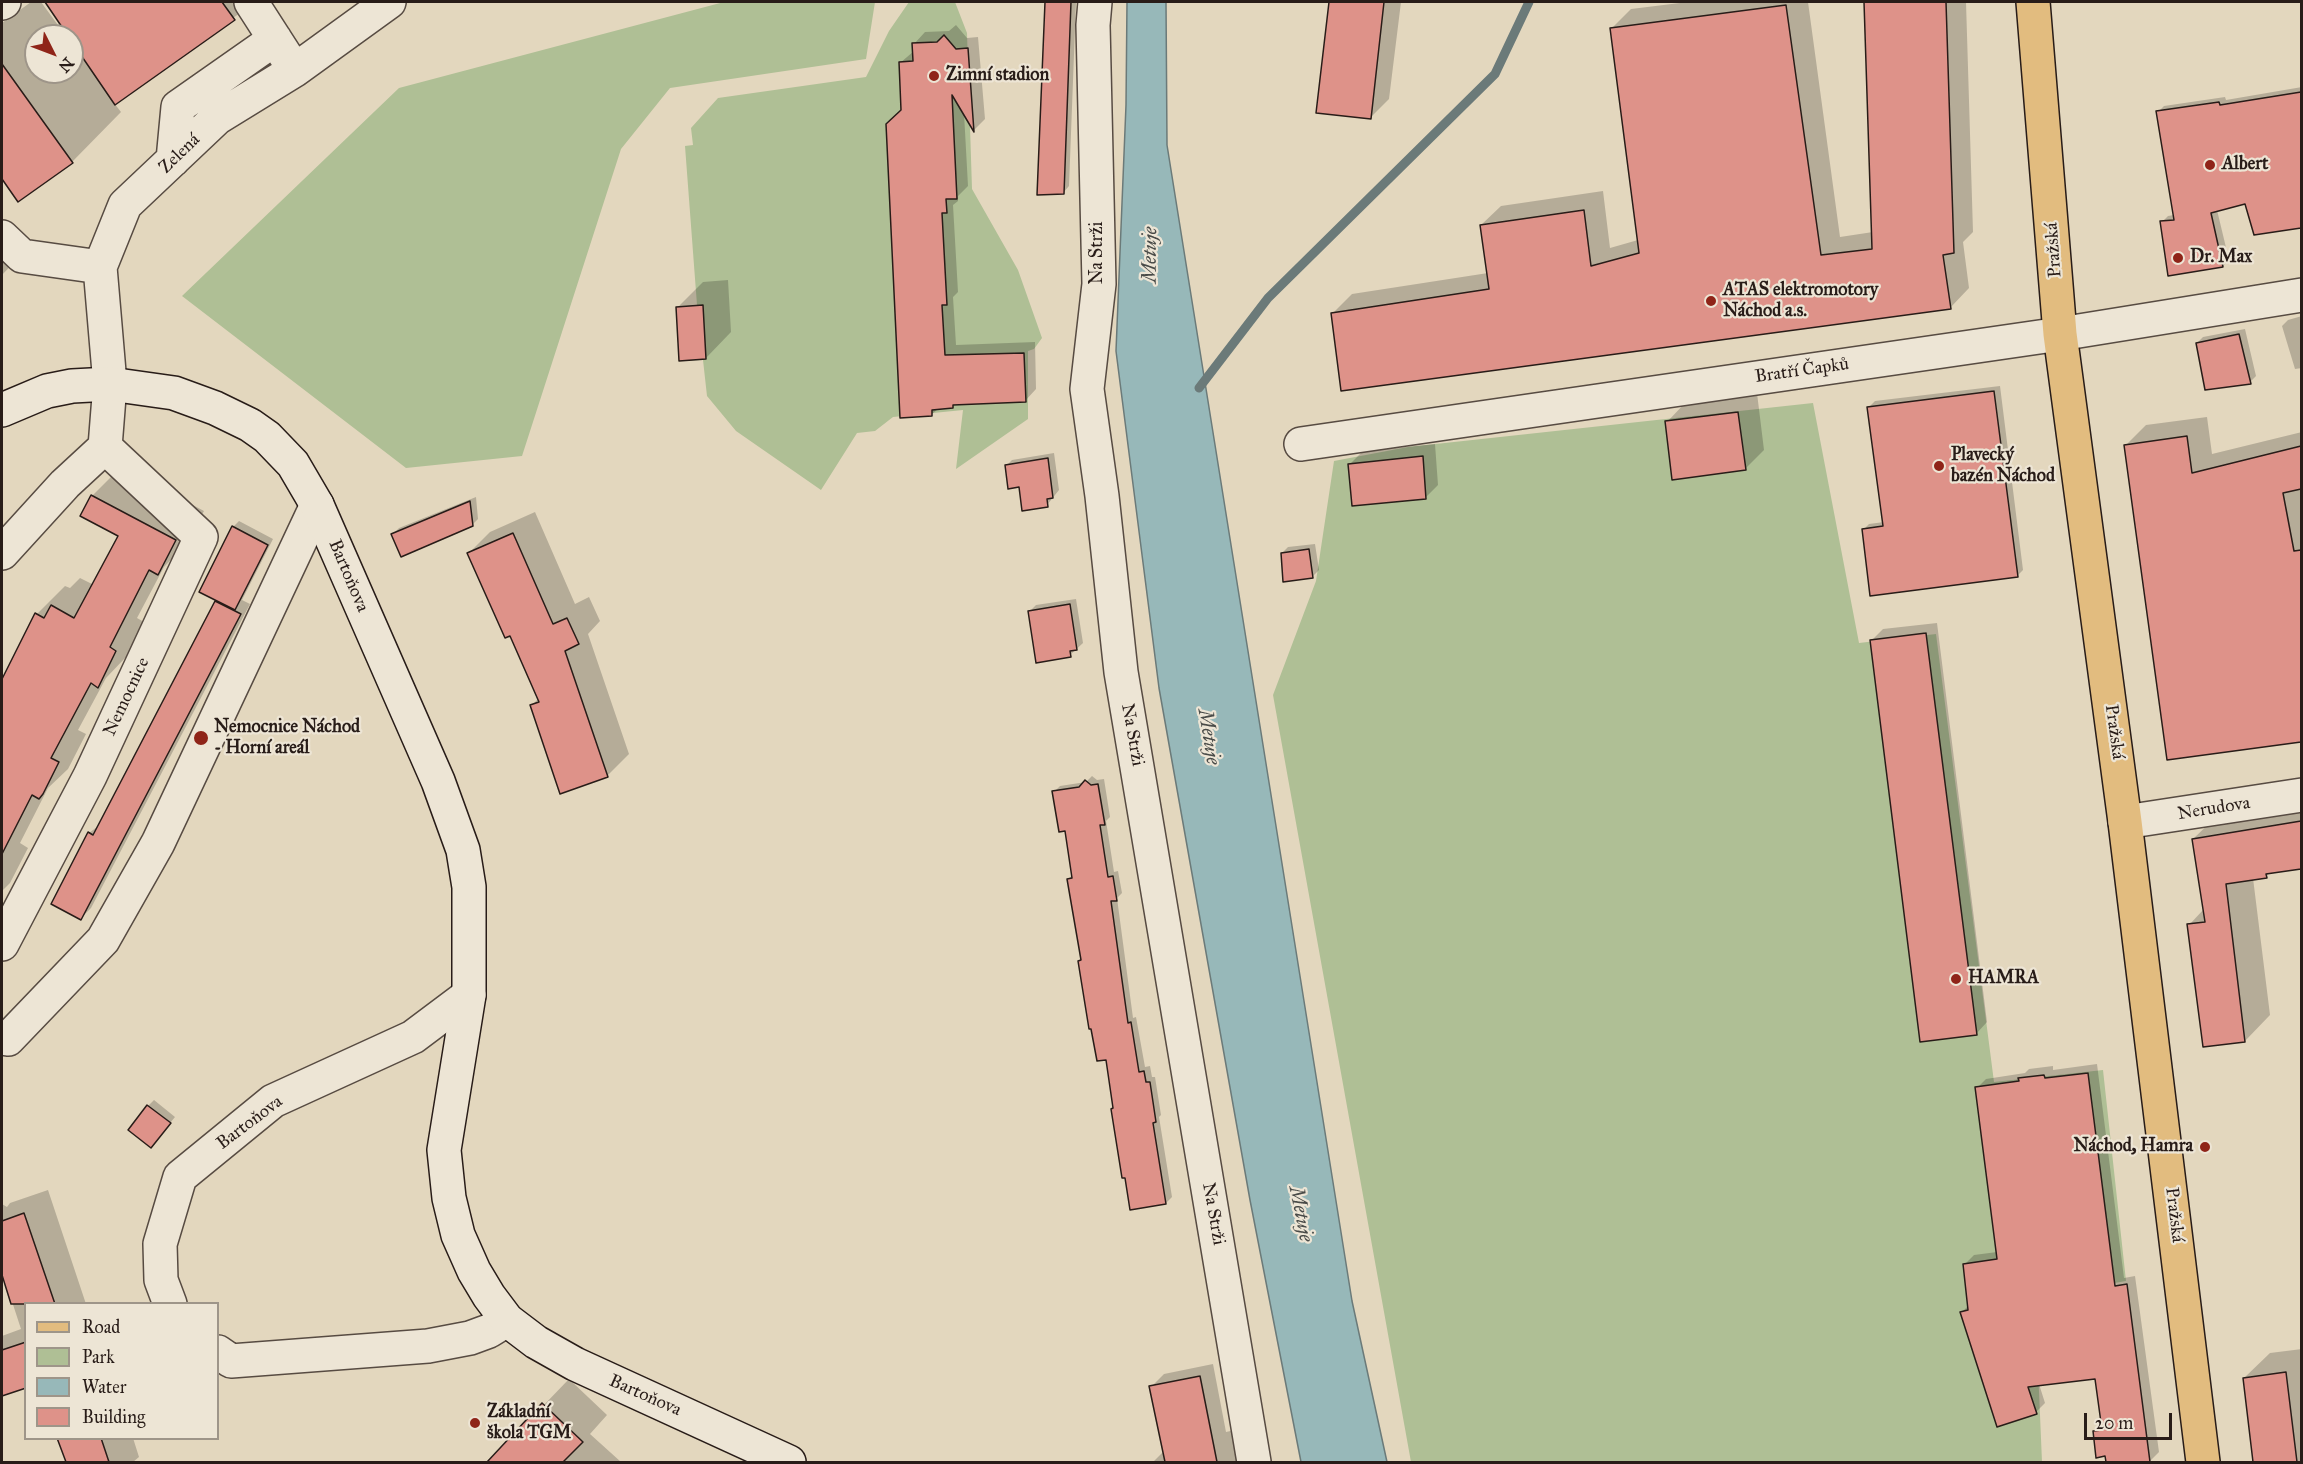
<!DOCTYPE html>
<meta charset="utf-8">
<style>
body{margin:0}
#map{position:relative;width:2303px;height:1464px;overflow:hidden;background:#e3d7be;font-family:"IM FELL Great Primer",serif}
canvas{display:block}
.frame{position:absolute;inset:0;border:3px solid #281c18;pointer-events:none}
.legend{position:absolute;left:24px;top:1302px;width:195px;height:138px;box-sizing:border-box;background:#ede5d5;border:2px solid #9e9589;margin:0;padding:8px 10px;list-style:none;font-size:18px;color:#281c18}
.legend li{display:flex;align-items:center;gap:12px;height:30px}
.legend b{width:30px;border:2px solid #9e9589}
.north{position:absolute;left:24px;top:24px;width:60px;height:60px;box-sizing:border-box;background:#ede5d5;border:2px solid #9e9589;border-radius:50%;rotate:132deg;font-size:16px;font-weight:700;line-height:24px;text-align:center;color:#281c18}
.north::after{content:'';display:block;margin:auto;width:21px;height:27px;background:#8f2418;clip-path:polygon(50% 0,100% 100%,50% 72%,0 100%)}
.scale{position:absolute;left:2084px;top:1413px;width:88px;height:27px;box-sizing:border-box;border:3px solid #281c18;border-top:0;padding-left:8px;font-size:18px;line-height:21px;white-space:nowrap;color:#281c18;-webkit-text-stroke:4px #ede5d5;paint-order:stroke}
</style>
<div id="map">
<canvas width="2303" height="1464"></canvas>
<div class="frame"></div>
<ul class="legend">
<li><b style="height:8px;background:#e2bc7f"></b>Road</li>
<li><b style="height:16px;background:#afbf95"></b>Park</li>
<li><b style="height:16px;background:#97b8b9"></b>Water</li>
<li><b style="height:16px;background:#de9289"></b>Building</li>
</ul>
<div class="north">N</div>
<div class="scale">20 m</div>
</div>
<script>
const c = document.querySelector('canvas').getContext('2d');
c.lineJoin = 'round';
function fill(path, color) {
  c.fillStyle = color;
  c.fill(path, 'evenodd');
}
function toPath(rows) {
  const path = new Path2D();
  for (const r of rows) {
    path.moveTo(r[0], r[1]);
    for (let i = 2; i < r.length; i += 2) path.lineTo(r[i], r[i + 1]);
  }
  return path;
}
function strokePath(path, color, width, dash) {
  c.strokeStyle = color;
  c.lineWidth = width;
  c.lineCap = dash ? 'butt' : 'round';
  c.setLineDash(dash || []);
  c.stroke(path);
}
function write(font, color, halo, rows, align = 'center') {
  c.font = font + ' "IM FELL Great Primer",serif';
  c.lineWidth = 4.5;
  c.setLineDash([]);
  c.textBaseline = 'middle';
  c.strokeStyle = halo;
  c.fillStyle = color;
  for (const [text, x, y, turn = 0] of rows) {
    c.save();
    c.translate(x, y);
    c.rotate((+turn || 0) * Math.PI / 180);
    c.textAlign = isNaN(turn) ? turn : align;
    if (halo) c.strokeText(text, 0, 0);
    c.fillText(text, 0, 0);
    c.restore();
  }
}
fill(toPath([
 [724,2,875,2,866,59,670,88,621,149,522,456,406,468,182,296,399,88],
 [909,2,955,2,967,33,972,189,1018,270,1042,338,1034,349,1028,351,1028,419,956,469,963,410,893,417,875,431,857,433,821,490,736,431,707,396,703,360,679,361,676,307,697,305,685,146,693,145,691,128,718,98,866,77,889,31],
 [1813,403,1859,643,1936,634,1994,1082,2103,1070,2126,1281,2035,1297,2042,1462,1411,1462,1273,695,1316,581,1334,461,1408,447]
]), '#afbf95');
const water = toPath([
 [1127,2,1166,2,1167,145,1352,1301,1387,1462,1301,1462,1250,1200,1159,688,1116,351,1126,105,1127,2]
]);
fill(water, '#97b8b9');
strokePath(water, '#6b7a79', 1.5);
fill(toPath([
 [31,2,41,2,66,36,36,36,36,72,72,72,72,44,75,48,77,47,72,36,70,36,47,2,232,2,240,13,114,103,121,112,72,162,18,200,2,177,2,23],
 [1046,2,1076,2,1069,186,1063,193,1039,193],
 [1330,2,1401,2,1389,99,1370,118,1317,112],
 [1688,2,1808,2,1840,237,1873,232,1865,2,1966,2,1973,232,1963,242,1969,288,1950,308,1333,313,1352,294,1488,273,1481,225,1501,206,1603,191,1610,248,1638,240,1611,29,1631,9],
 [956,25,967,38,978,37,985,119,974,130,964,113,968,186,958,196,958,201,953,205,958,292,953,297,956,345,1035,342,1036,389,1025,401,956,403,953,407,939,408,931,415,900,63,914,51,914,44,925,32,949,31],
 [2302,87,2302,226,2255,234,2246,202,2217,210,2229,260,2223,266,2162,222,2168,216,2174,215,2158,112,2164,106,2225,97,2226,100],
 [2,236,22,254,2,275],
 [728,280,731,332,706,358,678,307,703,282],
 [2302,316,2302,368,2295,369,2282,326,2288,320],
 [2245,329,2256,376,2250,382,2197,343,2203,337],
 [2000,386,2023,570,2017,576,1863,530,1869,524,1884,522,1869,407,1875,401],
 [1757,393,1764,450,1745,469,1667,422,1686,402],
 [2207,417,2212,454,2302,432,2302,741,2269,746,2126,445,2146,425],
 [1435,444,1438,485,1425,498,1350,464,1363,451],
 [1054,453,1059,490,1047,505,1020,485,1006,466,1012,460],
 [121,467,204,511,186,544,164,567,137,618,144,622,126,657,106,678,78,730,86,734,68,769,48,788,20,843,28,848,10,883,2,891,2,682,37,614,65,586,70,588,80,578,94,585,120,535,82,515,92,496],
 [476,497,478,519,472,525,393,534,399,528],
 [535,512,575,604,589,597,600,621,588,634,629,754,607,776,532,705,539,698,511,634,469,553,490,532],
 [239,521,273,539,242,600,250,604,91,908,81,918,89,833,101,824,218,600,233,527],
 [1315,544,1319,570,1313,576,1282,553,1288,547],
 [1076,599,1083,643,1070,655,1030,611,1036,605],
 [1937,623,1987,1022,1976,1034,1871,641,1883,629],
 [1092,776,1097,780,1104,779,1110,817,1106,821,1114,872,1118,871,1122,893,1117,898,1133,1018,1136,1017,1145,1067,1150,1066,1152,1077,1155,1077,1161,1115,1159,1117,1172,1197,1166,1203,1114,1107,1107,1058,1079,961,1082,959,1068,879,1073,875,1066,829,1054,792,1060,786,1086,782],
 [2302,801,2302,867,2271,872,2266,876,2253,878,2270,1015,2245,1041,2189,925,2204,909,2193,839,2219,814],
 [2097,1064,2124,1278,2135,1276,2159,1452,2150,1461,2135,1462,2108,1462,2107,1455,2095,1432,2102,1424,2097,1377,2039,1384,2045,1403,2036,1412,1961,1313,1969,1305,1965,1264,1974,1255,1997,1252,1977,1088,1986,1079,2025,1073,2029,1069,2053,1066,2053,1070],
 [154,1100,175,1117,151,1146,148,1106],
 [48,1190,86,1304,26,1304,26,1386,2,1394,2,1336,21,1329,2,1271,2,1204,7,1207,10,1203],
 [2302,1349,2302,1462,2255,1462,2244,1378,2270,1353],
 [1213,1364,1226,1432,1244,1428,1256,1462,1153,1462,1164,1451,1151,1387,1164,1374],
 [569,1379,607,1415,590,1434,621,1462,489,1462],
 [59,1438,133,1438,139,1457,133,1462,67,1462]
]), '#0003');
strokePath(toPath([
 [1199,388,1268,298,1495,74,1529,2]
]), '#6b7a79', 9);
const building = toPath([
 [45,2,222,2,235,20,115,105,72,42,72,36,68,36,45,2],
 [1045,2,1071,2,1064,194,1037,195,1045,2],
 [1329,2,1384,2,1371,119,1316,113,1329,2],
 [1864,2,1946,2,1954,253,1943,255,1951,309,1341,391,1331,313,1489,289,1480,225,1584,210,1591,266,1639,253,1610,28,1786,5,1821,255,1872,249,1864,2],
 [944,35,956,49,968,48,974,132,952,95,957,199,946,199,947,213,942,213,947,305,942,305,945,355,1024,353,1026,402,953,405,953,408,932,410,932,416,900,418,886,124,901,110,899,62,913,61,912,43,937,42,944,35],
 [2,64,73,163,18,202,2,179,2,64],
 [2301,92,2301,228,2254,235,2245,204,2211,213,2223,267,2168,276,2160,221,2174,220,2156,111,2219,102,2220,105,2301,92],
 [703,305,706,359,679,361,676,307,703,305],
 [2239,334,2251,384,2205,390,2196,343,2239,334],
 [1994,391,2018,577,1870,596,1862,529,1883,526,1867,407,1994,391],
 [1738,412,1746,470,1672,480,1665,421,1738,412],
 [2187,436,2192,473,2301,446,2301,489,2283,493,2294,551,2301,550,2301,742,2167,760,2124,445,2187,436],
 [1423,456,1426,499,1352,506,1348,464,1423,456],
 [1048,458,1053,498,1047,499,1048,507,1022,511,1019,487,1008,489,1005,465,1048,458],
 [91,495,176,540,158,575,149,570,110,647,116,651,98,688,91,683,51,758,59,762,43,794,39,799,32,795,2,854,2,679,35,613,44,618,51,605,74,618,118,536,80,516,91,495],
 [470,501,473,526,401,557,391,534,470,501],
 [232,526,268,545,235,610,199,592,232,526],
 [513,533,553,624,567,618,579,644,565,651,608,777,560,794,530,705,539,702,510,636,505,638,467,553,513,533],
 [1309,549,1313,578,1283,582,1281,553,1309,549],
 [215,601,241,614,81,920,51,904,88,832,93,835,105,812,215,601],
 [1070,604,1077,650,1070,651,1071,657,1036,663,1028,611,1070,604],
 [1926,633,1977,1035,1920,1042,1870,640,1926,633],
 [1085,780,1091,785,1098,784,1105,825,1100,825,1108,877,1113,876,1117,901,1111,901,1128,1023,1131,1022,1139,1072,1144,1071,1146,1082,1150,1082,1156,1122,1153,1123,1166,1204,1130,1210,1125,1178,1122,1178,1111,1109,1113,1108,1106,1060,1097,1061,1091,1029,1089,1029,1078,961,1081,960,1067,879,1072,878,1065,831,1059,832,1052,791,1079,787,1085,780],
 [2301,821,2301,869,2266,874,2267,878,2226,884,2245,1042,2203,1047,2187,924,2205,922,2192,839,2301,821],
 [2088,1073,2115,1286,2127,1284,2150,1462,2106,1462,2105,1456,2096,1458,2093,1431,2102,1430,2095,1379,2028,1387,2037,1414,1997,1427,1960,1312,1968,1310,1963,1264,1997,1259,1975,1087,2019,1081,2018,1078,2044,1075,2045,1078,2088,1073],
 [147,1105,171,1123,151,1148,128,1130,147,1105],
 [24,1213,55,1304,11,1304,2,1275,2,1221,24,1213],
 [26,1342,26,1388,2,1396,2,1350,26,1342],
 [2286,1372,2297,1462,2253,1462,2243,1378,2286,1372],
 [1200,1376,1217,1462,1165,1462,1149,1386,1200,1376],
 [542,1403,583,1442,563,1462,487,1462,542,1403],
 [57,1438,101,1438,109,1462,66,1462,57,1438]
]);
fill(building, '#de9289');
strokePath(building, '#281c18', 1.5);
const street = toPath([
 [251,2,287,58],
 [1095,2,1093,25,1099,284,1087,389,1102,496,1121,672,1254,1462],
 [2,3,4,2],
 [173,160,178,107,275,39],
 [2,237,22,256,100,267],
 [1301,444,2060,334,2302,295],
 [2,553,65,484,105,447],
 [2125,822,2302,795],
 [2,944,90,776,201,537,105,447,110,384,100,267,125,205,217,118,295,70,389,2],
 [2,1038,8,1039,103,940,158,843,317,505],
 [170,1304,161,1280,160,1244,180,1177,273,1101,413,1037,469,995],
 [218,1352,231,1361,428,1346,470,1338,489,1331,507,1320]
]);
const secondary = toPath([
 [2,410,47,391,72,386,110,384,174,393,215,408,250,425,267,437,293,464,317,505,438,781,463,850,469,887,469,995,444,1150,449,1198,458,1235,474,1271,489,1296,507,1320,536,1342,575,1364,789,1462]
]);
const primary = toPath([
 [2033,2,2060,334,2125,822,2203,1462]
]);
strokePath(street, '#574b42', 36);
strokePath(secondary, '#281c18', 36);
strokePath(primary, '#281c18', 36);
strokePath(street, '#ede5d5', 33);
strokePath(secondary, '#ede5d5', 33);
strokePath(primary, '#e2bc7f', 33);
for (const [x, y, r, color] of [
 [934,76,6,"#8f2418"],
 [2210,165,6,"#8f2418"],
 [2178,258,6,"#8f2418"],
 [1711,301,6,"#8f2418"],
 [1939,466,6,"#8f2418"],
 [201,738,8,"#8f2418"],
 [1956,979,6,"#8f2418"],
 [2205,1147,6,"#8f2418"],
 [475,1423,6,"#8f2418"]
]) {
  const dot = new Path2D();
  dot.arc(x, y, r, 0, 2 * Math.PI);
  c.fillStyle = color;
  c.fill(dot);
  strokePath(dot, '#ede5d5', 2);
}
write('bold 18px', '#281c18', '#ede5d5', [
 ["Zimní stadion",946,76],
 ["Albert",2222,165],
 ["Dr. Max",2190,258],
 ["ATAS elektromotory",1723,291],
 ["Náchod a.s.",1723,312],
 ["Plavecký",1951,456],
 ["bazén Náchod",1951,477],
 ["Nemocnice Náchod",214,728],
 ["- Horní areál",214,749],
 ["HAMRA",1968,979],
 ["Náchod, Hamra",2193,1147,"right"],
 ["Základní",487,1413],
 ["škola TGM",487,1434]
], 'left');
write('18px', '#281c18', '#ede5d5', [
 ["Zelená",180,154,-44],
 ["Pražská",2054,250,-94],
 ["Na Strži",1098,253,-90],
 ["Bratří Čapků",1802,371,-8],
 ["Bartoňova",348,576,67],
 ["Nemocnice",127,697,-65],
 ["Pražská",2114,732,82],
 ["Na Strži",1132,735,80],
 ["Nerudova",2214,809,-9],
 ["Bartoňova",250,1123,-37],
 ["Na Strži",1213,1214,80],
 ["Pražská",2174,1215,83],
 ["Bartoňova",645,1396,24]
]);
write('italic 20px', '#494b48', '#ede5d5', [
 ["Metuje",1151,255,-89],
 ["Metuje",1208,737,81],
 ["Metuje",1300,1214,79]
]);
</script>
